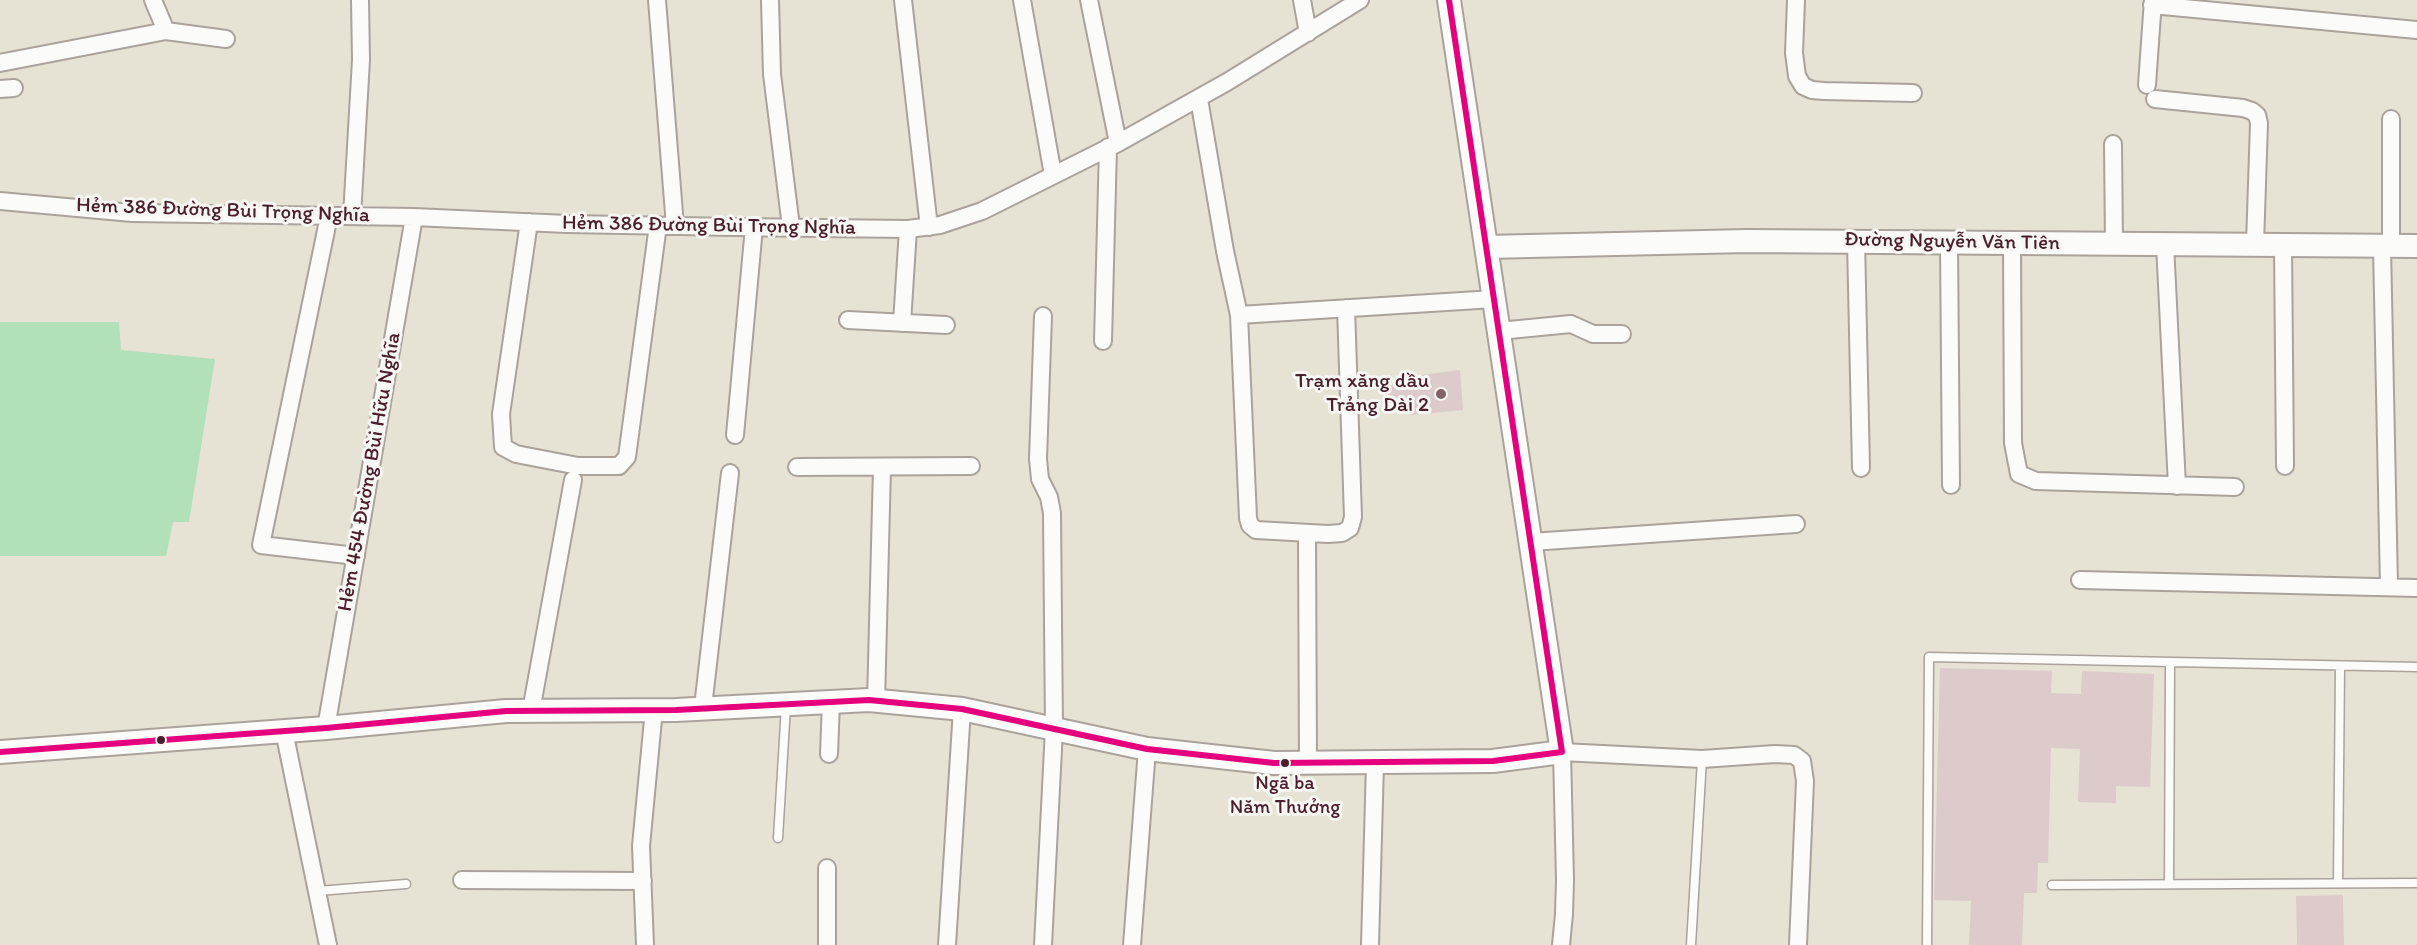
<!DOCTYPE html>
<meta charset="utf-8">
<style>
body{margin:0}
canvas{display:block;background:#e6e2d4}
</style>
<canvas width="2417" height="945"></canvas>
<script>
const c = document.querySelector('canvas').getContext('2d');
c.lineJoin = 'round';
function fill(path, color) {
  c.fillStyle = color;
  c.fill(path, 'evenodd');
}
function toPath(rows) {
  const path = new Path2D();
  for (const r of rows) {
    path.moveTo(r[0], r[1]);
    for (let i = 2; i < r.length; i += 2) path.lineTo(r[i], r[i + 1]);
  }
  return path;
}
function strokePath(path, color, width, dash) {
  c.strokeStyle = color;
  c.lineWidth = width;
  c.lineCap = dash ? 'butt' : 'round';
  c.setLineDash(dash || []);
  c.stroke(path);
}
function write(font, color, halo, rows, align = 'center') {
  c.font = font + ' Itim,sans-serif';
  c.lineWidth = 6;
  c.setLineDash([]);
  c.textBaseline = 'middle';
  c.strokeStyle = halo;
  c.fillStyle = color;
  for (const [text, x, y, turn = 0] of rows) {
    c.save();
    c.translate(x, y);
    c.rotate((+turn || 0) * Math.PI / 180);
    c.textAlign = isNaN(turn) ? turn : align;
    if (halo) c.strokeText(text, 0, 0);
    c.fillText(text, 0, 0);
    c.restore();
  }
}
fill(toPath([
 [119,322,121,350,215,359,189,522,173,522,166,556,0,556,0,322]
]), '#b1e0b9');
fill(toPath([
 [1460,370,1463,410,1411,415,1410,410,1388,413,1385,386,1407,384,1406,377],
 [1940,668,2052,671,2051,693,2081,694,2082,671,2154,674,2150,787,2116,786,2116,803,2078,802,2080,749,2051,748,2048,863,2038,863,2037,893,2024,893,2022,945,1969,945,1971,901,1934,900],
 [2343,895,2344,945,2297,945,2296,896]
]), '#dccbca');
const lane = toPath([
 [778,838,786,706],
 [2338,883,2340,666],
 [2169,884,2170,663],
 [2052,885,2417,883],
 [318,891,406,884],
 [1691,945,1702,759],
 [1927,945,1929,657,2417,667]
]);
const street = toPath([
 [153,0,166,31,226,39],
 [657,0,675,226],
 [770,0,772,74,791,227],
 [903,0,929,227],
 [1022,0,1053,175],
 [1089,0,1118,143],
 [1302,0,1308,33],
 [1796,0,1794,53,1797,76,1803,86,1812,90,1824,91,1913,93],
 [2152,5,2417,30],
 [0,63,166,31],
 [2147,85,2153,0],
 [0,89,14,88],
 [1199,99,1225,251,1239,315,1248,518,1250,525,1256,530,1328,534,1342,533,1350,528,1353,517,1346,308],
 [2155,99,2243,108,2252,111,2257,115,2259,123,2255,244],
 [2391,119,2391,246],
 [2113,144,2114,244],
 [0,201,132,213,414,217,567,224,735,227,908,229,940,225,982,211,1118,143,1227,82,1360,0],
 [329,216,261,545,356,556],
 [352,216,361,60,360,0],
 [529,222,501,414,503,447,516,454,578,466,619,466,627,457,658,225],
 [1856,241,1861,468],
 [1949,242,1951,485],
 [2012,243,2013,443,2019,474,2036,481,2235,487],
 [2165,244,2177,486],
 [2283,245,2285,466],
 [2382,246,2389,587],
 [1239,315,1494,299],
 [848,320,946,325],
 [902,323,908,229],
 [1499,331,1571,324,1593,334,1622,334],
 [1103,341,1108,147],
 [735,435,754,227],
 [797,467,971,466],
 [1307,533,1308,762],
 [1531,542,1796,524],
 [2080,580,2417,588],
 [876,702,882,468],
 [703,707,730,473],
 [531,711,573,480],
 [326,728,414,217],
 [284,731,328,945],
 [829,754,831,702],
 [462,880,643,881],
 [645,945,641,846,654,709],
 [827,945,827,868],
 [947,945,962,709],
 [1043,945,1054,729,1052,513,1049,497,1040,479,1038,459,1043,316],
 [1132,945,1147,749],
 [1370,945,1375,763],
 [1561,945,1564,914,1565,880,1562,752,1702,759,1775,754,1794,755,1802,761,1805,781,1798,945]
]);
const secondary = toPath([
 [1486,247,1747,241,2417,246],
 [0,752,326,728,506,711,676,710,869,700,962,709,1147,749,1274,763,1493,761,1562,752,1449,0]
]);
strokePath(lane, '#aaa29b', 11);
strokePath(street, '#aaa29b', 20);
strokePath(secondary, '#aaa29b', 26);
strokePath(lane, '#fbfbf9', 8);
strokePath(street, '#fbfbf9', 16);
strokePath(secondary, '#fbfbf9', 22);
strokePath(toPath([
 [0,752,326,728,506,711,676,710,869,700,962,709,1147,749,1274,763,1493,761,1562,752,1449,0]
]), '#e5007d', 6);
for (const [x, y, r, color] of [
 [1441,394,6,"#816366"],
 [161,740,5,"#4a1f2b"],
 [1285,763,5,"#4a1f2b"]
]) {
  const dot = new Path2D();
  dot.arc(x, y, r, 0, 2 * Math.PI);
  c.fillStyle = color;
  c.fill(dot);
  strokePath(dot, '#f6f6f2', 2);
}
write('20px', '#4a1f2b', '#f6f6f2', [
 ["Ngã ba",1285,784],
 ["Năm Thưởng",1285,808]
]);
write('21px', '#4a1f2b', '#f6f6f2', [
 ["Hẻm 386 Đường Bùi Trọng Nghĩa",223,211,2],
 ["Hẻm 386 Đường Bùi Trọng Nghĩa",709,226,1],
 ["Đường Nguyễn Văn Tiên",1952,242,1],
 ["Hẻm 454 Đường Bùi Hữu Nghĩa",370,472,-80]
]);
write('21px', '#4a1f2b', '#f6f6f2', [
 ["Trạm xăng dầu",1429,382],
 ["Trảng Dài 2",1429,406]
], 'right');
</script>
